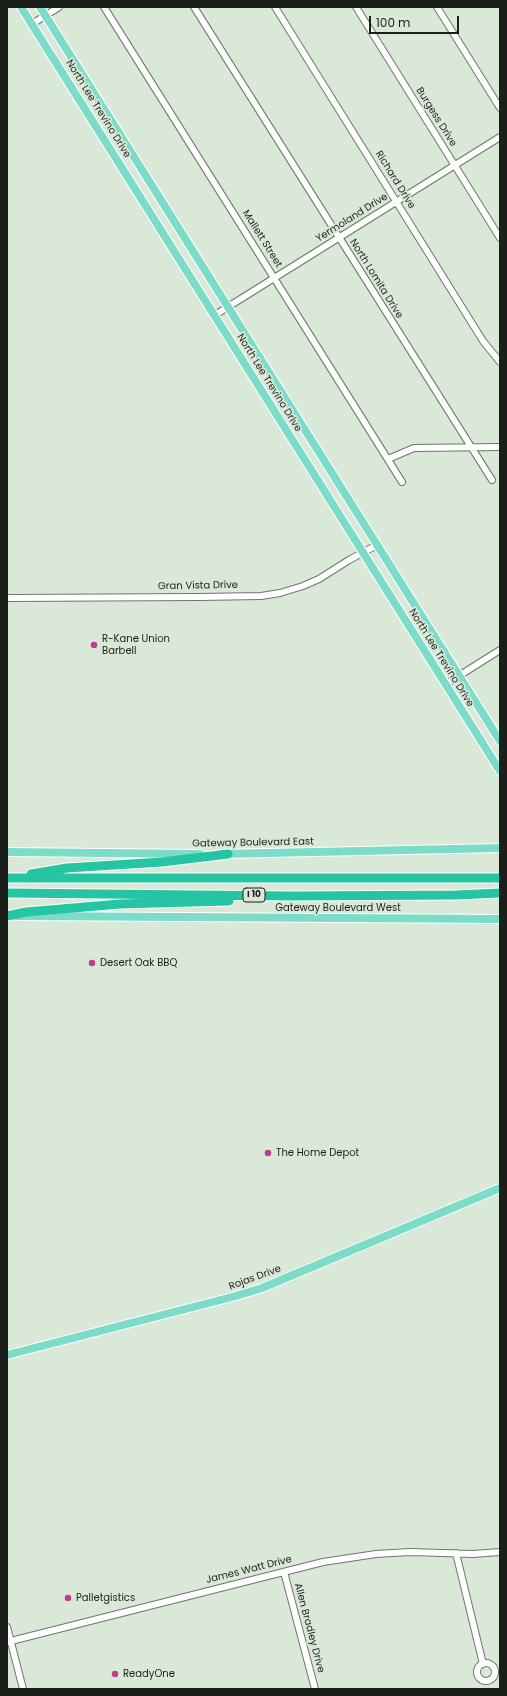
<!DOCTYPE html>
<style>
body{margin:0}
#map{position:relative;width:507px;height:1696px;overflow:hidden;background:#dae8d8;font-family:Poppins,sans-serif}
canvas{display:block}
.frame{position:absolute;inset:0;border:8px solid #1a1f1a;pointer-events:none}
.scale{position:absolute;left:369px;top:16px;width:90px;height:18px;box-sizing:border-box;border:2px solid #1a1f1a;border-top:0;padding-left:5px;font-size:12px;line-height:14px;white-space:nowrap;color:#1a1f1a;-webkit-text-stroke:3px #dae8d8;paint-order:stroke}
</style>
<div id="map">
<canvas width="507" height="1696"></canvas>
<div class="frame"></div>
<div class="scale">100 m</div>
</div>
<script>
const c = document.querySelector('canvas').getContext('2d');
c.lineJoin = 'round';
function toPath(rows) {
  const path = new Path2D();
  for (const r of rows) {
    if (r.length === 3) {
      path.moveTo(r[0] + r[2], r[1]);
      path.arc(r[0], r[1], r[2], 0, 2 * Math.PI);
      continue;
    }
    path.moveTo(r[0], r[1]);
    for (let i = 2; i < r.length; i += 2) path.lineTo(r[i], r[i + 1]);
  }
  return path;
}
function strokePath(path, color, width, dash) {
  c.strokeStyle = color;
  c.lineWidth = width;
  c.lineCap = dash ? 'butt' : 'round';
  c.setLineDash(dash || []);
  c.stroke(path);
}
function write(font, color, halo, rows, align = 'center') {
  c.font = font + ' Poppins,sans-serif';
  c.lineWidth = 3.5;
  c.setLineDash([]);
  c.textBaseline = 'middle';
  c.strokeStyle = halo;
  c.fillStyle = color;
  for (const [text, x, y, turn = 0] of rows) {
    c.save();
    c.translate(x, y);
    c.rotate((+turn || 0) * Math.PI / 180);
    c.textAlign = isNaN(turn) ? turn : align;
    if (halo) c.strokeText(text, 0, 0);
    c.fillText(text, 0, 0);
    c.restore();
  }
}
const minor = toPath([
 [104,7,402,482],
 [194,7,492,480],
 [275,7,483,341,500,362],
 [356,7,500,238],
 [437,7,500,108],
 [32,24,59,7],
 [215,315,500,137],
 [388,459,414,448,500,447],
 [7,598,199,597,261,596,280,593,303,586,319,579,349,560,377,545],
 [446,684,500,650],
 [456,1553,483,1664],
 [284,1572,315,1689],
 [7,1627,23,1689],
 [7,1642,323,1562,376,1554,410,1552,473,1554,500,1552],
 [486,1672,9]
]);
const major = toPath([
 [21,7,500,771],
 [40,7,500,741],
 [7,852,200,854],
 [222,854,500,848],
 [16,916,500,919],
 [7,1355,236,1296,262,1288,500,1188]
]);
const highway = toPath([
 [31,874,67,868,162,862,228,854],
 [7,878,500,878],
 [7,893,293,896,456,895,500,893],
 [7,916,26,912,120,904,229,901]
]);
strokePath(minor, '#6b7869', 8);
strokePath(major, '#fff', 10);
strokePath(highway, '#fff', 11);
strokePath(minor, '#fff', 6);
strokePath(major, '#7cdcc8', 8);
strokePath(highway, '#25c5a4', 9);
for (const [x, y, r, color] of [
 [94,645,4,"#ba3e8f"],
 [92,963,4,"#ba3e8f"],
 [268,1153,4,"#ba3e8f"],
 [68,1598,4,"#ba3e8f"],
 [115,1674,4,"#ba3e8f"]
]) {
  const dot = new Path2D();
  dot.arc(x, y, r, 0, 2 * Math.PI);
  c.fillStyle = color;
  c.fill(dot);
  strokePath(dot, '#dae8d8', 1.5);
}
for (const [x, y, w] of [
 [254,895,22]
]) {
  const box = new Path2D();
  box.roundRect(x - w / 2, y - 7, w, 14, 3);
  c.fillStyle = '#dae8d8';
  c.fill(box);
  strokePath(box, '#1a1f1a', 1);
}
write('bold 9px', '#1a1f1a', null, [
 ["I 10",254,895]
]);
write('10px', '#1a1f1a', '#dae8d8', [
 ["North Lee Trevino Drive",98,109,58],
 ["Burgess Drive",436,117,58],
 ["Richard Drive",395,180,58],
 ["Yermoland Drive",352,218,-32],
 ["Mallett Street",262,239,58],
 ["North Lomita Drive",376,279,58],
 ["North Lee Trevino Drive",269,383,58],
 ["Gran Vista Drive",198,586,-1],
 ["North Lee Trevino Drive",441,658,58],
 ["Gateway Boulevard East",253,843,-1],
 ["Gateway Boulevard West",338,908],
 ["Rojas Drive",255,1278,-20],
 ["James Watt Drive",249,1570,-14],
 ["Allen Bradley Drive",309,1628,75]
]);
write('10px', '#1a1f1a', '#dae8d8', [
 ["R-Kane Union",102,639],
 ["Barbell",102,651],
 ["Desert Oak BBQ",100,963],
 ["The Home Depot",276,1153],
 ["Palletgistics",76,1598],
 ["ReadyOne",123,1674]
], 'left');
</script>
